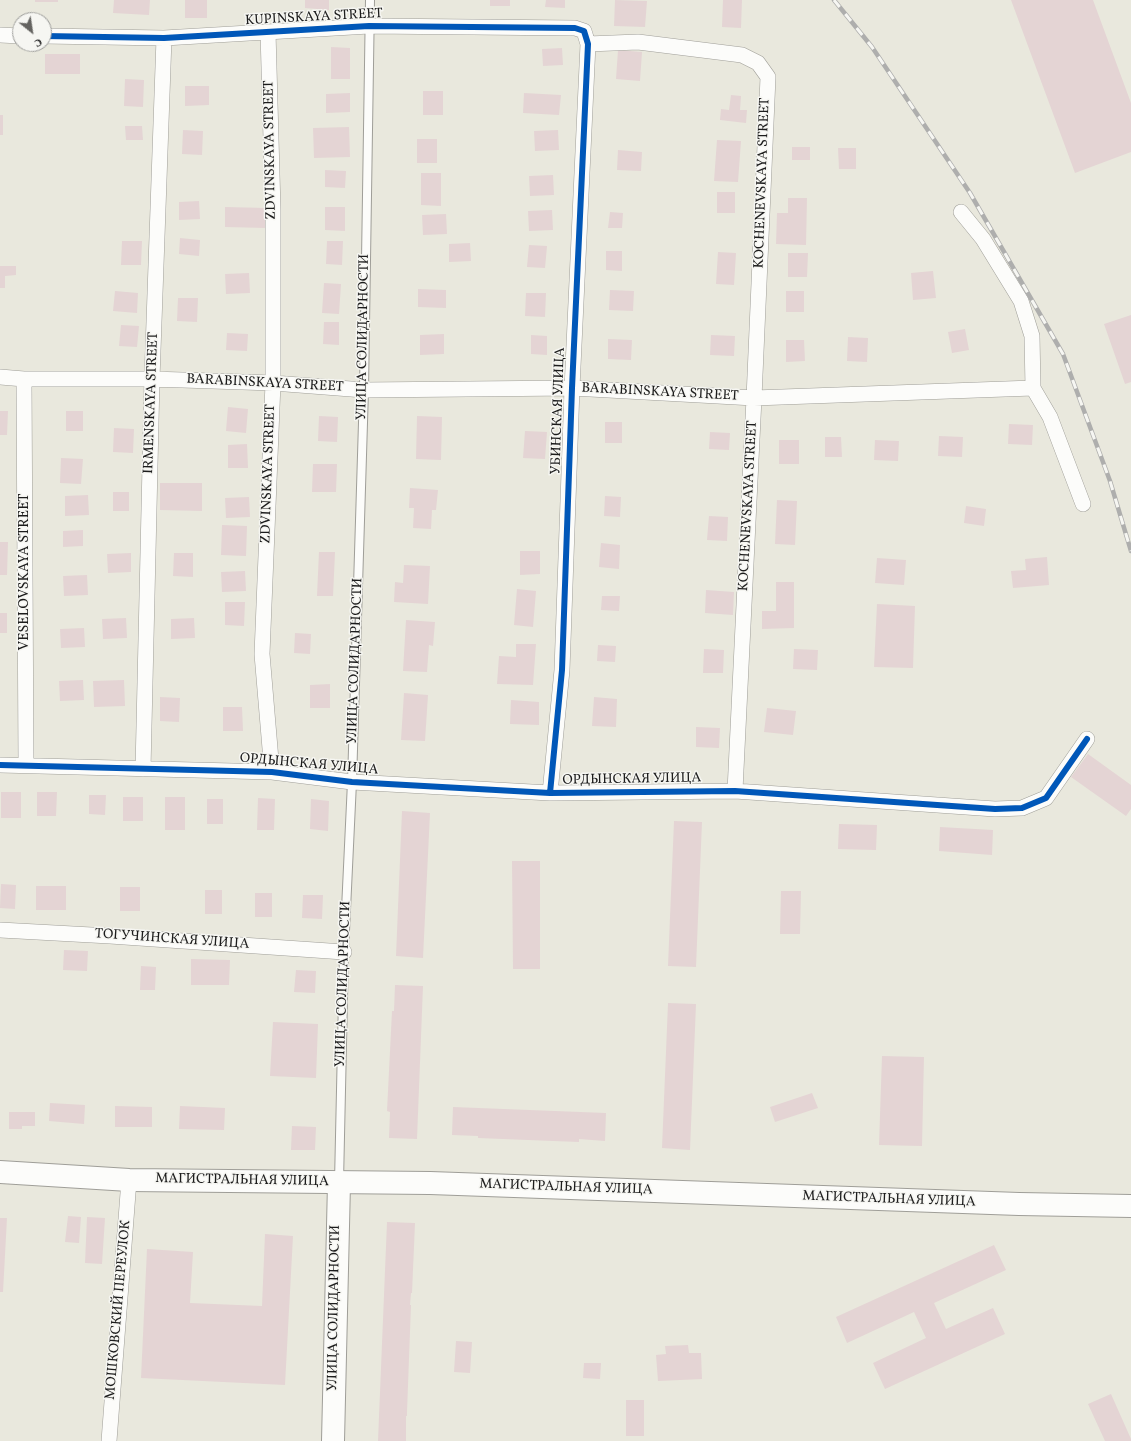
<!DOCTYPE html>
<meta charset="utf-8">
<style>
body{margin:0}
#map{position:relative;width:1131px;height:1441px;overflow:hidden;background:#e9e8dd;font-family:Vollkorn,serif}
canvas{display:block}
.north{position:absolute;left:12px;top:12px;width:40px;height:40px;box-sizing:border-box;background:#f6f6f2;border:1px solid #9f9f9c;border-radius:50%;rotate:150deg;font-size:11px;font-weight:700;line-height:16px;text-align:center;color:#1c1c1c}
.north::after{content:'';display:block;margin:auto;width:14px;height:18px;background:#646360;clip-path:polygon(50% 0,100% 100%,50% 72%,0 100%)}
</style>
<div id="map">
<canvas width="1131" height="1441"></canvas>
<div class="north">С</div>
</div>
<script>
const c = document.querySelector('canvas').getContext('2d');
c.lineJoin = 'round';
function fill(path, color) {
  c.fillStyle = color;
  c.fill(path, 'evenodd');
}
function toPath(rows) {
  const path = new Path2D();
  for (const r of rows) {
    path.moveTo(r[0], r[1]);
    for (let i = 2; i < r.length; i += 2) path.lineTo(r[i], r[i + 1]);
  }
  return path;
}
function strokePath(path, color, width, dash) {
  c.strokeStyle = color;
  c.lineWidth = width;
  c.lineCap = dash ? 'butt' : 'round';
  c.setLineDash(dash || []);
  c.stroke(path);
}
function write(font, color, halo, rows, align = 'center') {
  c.font = font + ' Vollkorn,serif';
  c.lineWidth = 3;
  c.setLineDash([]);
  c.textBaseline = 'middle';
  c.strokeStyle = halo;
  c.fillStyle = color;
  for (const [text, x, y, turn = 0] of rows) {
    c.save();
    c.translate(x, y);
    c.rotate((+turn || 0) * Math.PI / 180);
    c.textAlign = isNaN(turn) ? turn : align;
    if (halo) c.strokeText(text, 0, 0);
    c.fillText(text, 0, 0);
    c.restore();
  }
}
fill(toPath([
 [35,0,58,0,58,2,35,2],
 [114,0,150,0,149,15,113,13],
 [185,0,207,0,207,18,185,18],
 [305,0,329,0,329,10,305,8],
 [490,0,510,0,510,6,490,6],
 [546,0,565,0,565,8,545,7],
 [615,0,647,1,645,27,614,26],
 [723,0,742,0,741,28,722,27],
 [1011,0,1093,0,1131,103,1131,152,1075,173],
 [331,47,350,48,350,79,331,79],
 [562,48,563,65,543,66,542,49],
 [618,50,642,52,640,81,616,79],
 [45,54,80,54,80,74,45,74],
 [125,79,144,80,143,107,124,106],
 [185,86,209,86,209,105,185,106],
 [423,91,443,91,443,115,423,115],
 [350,93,350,112,326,113,326,94],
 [524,93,561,95,559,115,523,113],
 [731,95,741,96,740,110,747,110,746,123,720,120,721,109,729,110],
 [0,115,3,115,3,135,0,135],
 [125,126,142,126,143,140,126,140],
 [349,127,350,157,314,158,313,128],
 [183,130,203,131,202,155,182,154],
 [558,130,559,150,535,151,534,131],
 [417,139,437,139,437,163,417,163],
 [717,140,741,141,738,182,714,181],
 [792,147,810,147,810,160,792,160],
 [838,148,856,148,856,169,839,169],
 [618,150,642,152,641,171,617,170],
 [325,170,346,171,345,188,325,187],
 [421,173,441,173,441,206,421,205],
 [553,175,554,195,530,196,529,176],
 [717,192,735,192,735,213,717,213],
 [788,198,807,198,806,245,776,244,777,213,788,213],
 [199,201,200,219,179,220,179,202],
 [225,207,267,208,266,228,225,227],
 [325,207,345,207,345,231,325,230],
 [552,210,553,230,529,231,528,211],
 [610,212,623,213,622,228,608,228],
 [446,214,447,234,423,235,422,215],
 [180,238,200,240,199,256,179,254],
 [122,241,142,241,141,265,121,265],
 [327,241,343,241,342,265,326,264],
 [470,243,471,261,449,262,449,244],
 [529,245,547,246,545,268,527,267],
 [606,251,622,251,622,271,606,270],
 [718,252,736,253,734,285,716,284],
 [788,253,808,253,807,277,788,277],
 [0,266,16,266,16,275,5,276,5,288,0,288],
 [933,271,936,298,913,300,911,273],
 [249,273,250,293,226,294,225,274],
 [324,283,341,284,339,314,322,313],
 [418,289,446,290,446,308,418,307],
 [610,290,634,291,633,311,609,310],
 [115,291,138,293,137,313,113,311],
 [786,291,804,291,804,312,786,312],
 [526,293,546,293,545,317,525,316],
 [178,298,198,298,197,322,177,321],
 [1131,315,1131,382,1125,384,1104,324],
 [324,322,339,322,339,345,323,344],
 [121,325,139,326,137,347,119,346],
 [965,329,969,350,952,353,948,332],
 [227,333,248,334,247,351,226,350],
 [444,334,444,354,420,355,420,335],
 [531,335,547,336,547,355,531,354],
 [711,335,735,336,734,356,710,355],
 [848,337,868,338,867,362,847,361],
 [608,339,632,340,631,360,608,359],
 [786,340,804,340,805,361,786,362],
 [228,407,248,409,246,433,226,431],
 [0,411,8,411,7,435,0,435],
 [66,411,83,411,83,431,66,431],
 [319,416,338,417,337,442,318,441],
 [417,416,442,417,441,460,416,459],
 [605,422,622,422,622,443,605,443],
 [1009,424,1033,425,1032,445,1008,444],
 [114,428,134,429,133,453,113,452],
 [525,431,547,432,545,459,523,458],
 [710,432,730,433,729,450,709,449],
 [939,436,963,437,962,457,938,456],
 [825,437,841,437,842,457,825,457],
 [779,440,799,440,799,464,779,464],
 [875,440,899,441,898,461,874,460],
 [247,444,248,468,228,468,228,445],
 [61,458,83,459,81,484,60,483],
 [313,464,337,464,336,492,312,492],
 [160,483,202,483,202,511,160,510],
 [410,488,438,490,436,510,432,510,431,529,413,528,414,508,409,508],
 [113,492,129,492,129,511,113,511],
 [88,495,89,515,65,516,65,496],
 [605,496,621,497,620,517,604,516],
 [249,497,250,517,226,518,225,498],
 [777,500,797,501,795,545,775,544],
 [966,506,986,509,984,526,964,523],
 [709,516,728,517,727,541,707,540],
 [222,525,247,526,246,556,221,555],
 [83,530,83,546,63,547,63,531],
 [0,542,8,542,7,575,0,575],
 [601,543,620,545,619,569,599,567],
 [520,551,540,551,540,574,520,575],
 [319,552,335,552,333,596,317,596],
 [131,553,131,572,108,573,107,554],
 [174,553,193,553,193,577,173,576],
 [1047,557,1049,585,1013,588,1011,571,1026,570,1025,559],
 [877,558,906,560,904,585,875,583],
 [404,565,430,566,428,604,394,602,395,582,403,583],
 [245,571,246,591,222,592,221,572],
 [87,575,88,595,64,596,63,576],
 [776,582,794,582,794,628,762,629,762,611,776,611],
 [517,589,536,591,533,627,514,625],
 [706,590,734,592,733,615,705,613],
 [602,596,620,596,619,611,601,610],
 [225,602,245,602,244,626,225,625],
 [877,604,915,606,913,668,874,667],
 [0,613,7,613,7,633,0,633],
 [126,618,127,638,103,639,102,619],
 [194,618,195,638,171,639,171,619],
 [406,620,435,622,433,646,429,645,427,672,403,671],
 [84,628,85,647,61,648,60,629],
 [295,633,311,634,310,654,294,653],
 [516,644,536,644,533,685,497,684,499,656,516,657],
 [598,645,616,646,615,662,597,661],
 [704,649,724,650,723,673,703,673],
 [794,649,818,650,817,670,793,669],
 [83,680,84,700,60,701,59,681],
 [124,680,125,706,94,707,93,681],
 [330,684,330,708,310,708,310,685],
 [404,693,428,695,425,741,401,740],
 [160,697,180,698,179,722,160,721],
 [594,697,617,699,616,727,592,726],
 [511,700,539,702,539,725,510,724],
 [223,707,242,707,243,731,223,731],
 [767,708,796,711,793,735,764,732],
 [696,727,720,728,719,748,696,747],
 [1088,754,1131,785,1131,809,1126,816,1071,777],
 [1,792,21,792,21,818,1,818],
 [37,792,57,792,56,816,37,816],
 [89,795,106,795,105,815,89,814],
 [123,797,143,797,143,821,123,821],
 [165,797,185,797,185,830,165,830],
 [258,798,275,799,274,830,257,830],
 [207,799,223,799,223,824,207,824],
 [311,799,329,801,328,831,310,829],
 [402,811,430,813,423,958,396,956],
 [674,821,702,822,696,967,668,966],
 [839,824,877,825,876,850,838,849],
 [940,827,993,830,992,855,939,851],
 [512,861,540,861,540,969,513,969],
 [1,884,16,885,15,909,0,908],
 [36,886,66,886,66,910,36,910],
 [120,887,140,887,140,911,120,911],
 [205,890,222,890,222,914,205,914],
 [781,891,801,891,800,934,780,934],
 [255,893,272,893,272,917,255,917],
 [303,895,323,895,322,919,302,918],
 [64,950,88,951,87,971,63,970],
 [191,959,230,960,229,985,191,985],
 [141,966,156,967,155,990,140,990],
 [296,970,316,971,315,993,294,992],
 [395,985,423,986,417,1139,389,1138,390,1112,387,1111,392,1011,394,1011],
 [668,1003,696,1004,690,1150,662,1148],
 [273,1022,318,1024,316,1078,270,1076],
 [882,1056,924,1057,922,1146,879,1145],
 [812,1093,818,1108,775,1122,770,1107],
 [50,1103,85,1105,84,1124,49,1121],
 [115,1106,152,1107,152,1127,115,1127],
 [180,1106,225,1108,224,1130,179,1129],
 [453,1107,606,1113,605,1141,579,1139,579,1142,553,1141,478,1138,478,1136,452,1135],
 [9,1112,35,1112,35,1126,22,1126,22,1129,9,1129],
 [292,1126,316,1127,315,1150,291,1150],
 [68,1216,81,1217,79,1243,65,1242],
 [87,1217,105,1218,102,1264,85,1263],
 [0,1218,7,1218,3,1292,0,1292],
 [387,1222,415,1223,412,1293,411,1293,410,1305,411,1305,407,1412,407,1416,406,1416,406,1441,378,1441],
 [265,1234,293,1236,285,1385,141,1378,147,1249,193,1252,190,1303,262,1306],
 [994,1245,1006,1270,934,1303,946,1329,993,1308,1005,1334,885,1389,873,1363,926,1338,914,1312,847,1343,836,1317],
 [456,1341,472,1342,470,1373,454,1372],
 [688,1345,689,1353,701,1353,702,1379,658,1381,656,1355,666,1354,665,1346],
 [584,1363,601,1363,600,1379,583,1378],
 [1111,1394,1131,1439,1131,1441,1105,1441,1088,1404],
 [626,1400,644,1400,644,1436,626,1436]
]), '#e4d4d4');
const lane = toPath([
 [339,1182,344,952,352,782,364,390,370,0]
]);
const street = toPath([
 [268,32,273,210,273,383,262,654,272,772],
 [0,35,20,36],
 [44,36,164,38,369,26,575,28,584,31,588,44,572,388,562,670,550,793],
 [588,44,638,42,742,55,758,63,768,77,754,398,735,791],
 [961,212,983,239,1021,301,1032,336,1033,388,1050,417,1083,504],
 [0,377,24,379,152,379,273,383,364,390,572,388,754,398,1033,388],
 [24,379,26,765],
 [0,765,272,772,352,782,550,793,735,791,995,809,1022,808,1046,798,1087,739],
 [143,769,152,379,164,38],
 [0,930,110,936,344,952],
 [109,1441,129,1180]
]);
const secondary = toPath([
 [0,1172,129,1180,430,1183,1019,1204,1131,1206],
 [333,1441,339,1183]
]);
strokePath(lane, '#9f9e98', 10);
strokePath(street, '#9f9e98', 16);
strokePath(secondary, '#9f9e98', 24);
strokePath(lane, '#fcfcfa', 8);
strokePath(street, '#fcfcfa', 15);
strokePath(secondary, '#fcfcfa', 22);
const rail = toPath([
 [834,0,872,47,970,193,1063,354,1110,481,1131,551]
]);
strokePath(rail, '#aeaead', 4.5);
strokePath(rail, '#f6f6f2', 3, [9]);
strokePath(toPath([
 [44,36,164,38,369,26,575,28,584,31,588,44,572,388,562,670,550,793],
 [0,765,272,772,352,782,550,793,735,791,995,809,1022,808,1046,798,1087,739]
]), '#0057b8', 6);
write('14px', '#1c1c1c', '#f6f6f2', [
 ["KUPINSKAYA STREET",314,18,-3],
 ["ZDVINSKAYA STREET",271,150,-91],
 ["KOCHENEVSKAYA STREET",763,183,-88],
 ["УЛИЦА СОЛИДАРНОСТИ",364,337,-89],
 ["BARABINSKAYA STREET",265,384,3],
 ["BARABINSKAYA STREET",660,393,3],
 ["IRMENSKAYA STREET",152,403,-88],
 ["УБИНСКАЯ УЛИЦА",559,411,-88],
 ["ZDVINSKAYA STREET",269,474,-88],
 ["KOCHENEVSKAYA STREET",749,506,-87],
 ["VESELOVSKAYA STREET",25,572,-90],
 ["УЛИЦА СОЛИДАРНОСТИ",356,661,-88],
 ["ОРДЫНСКАЯ УЛИЦА",309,765,5],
 ["ОРДЫНСКАЯ УЛИЦА",632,780,-1],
 ["ТОГУЧИНСКАЯ УЛИЦА",172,940,4],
 ["УЛИЦА СОЛИДАРНОСТИ",344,984,-88],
 ["МАГИСТРАЛЬНАЯ УЛИЦА",242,1181,1],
 ["МАГИСТРАЛЬНАЯ УЛИЦА",566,1188,2],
 ["МАГИСТРАЛЬНАЯ УЛИЦА",889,1200,2],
 ["УЛИЦА СОЛИДАРНОСТИ",335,1308,-89],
 ["МОШКОВСКИЙ ПЕРЕУЛОК",119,1310,-85]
]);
</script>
